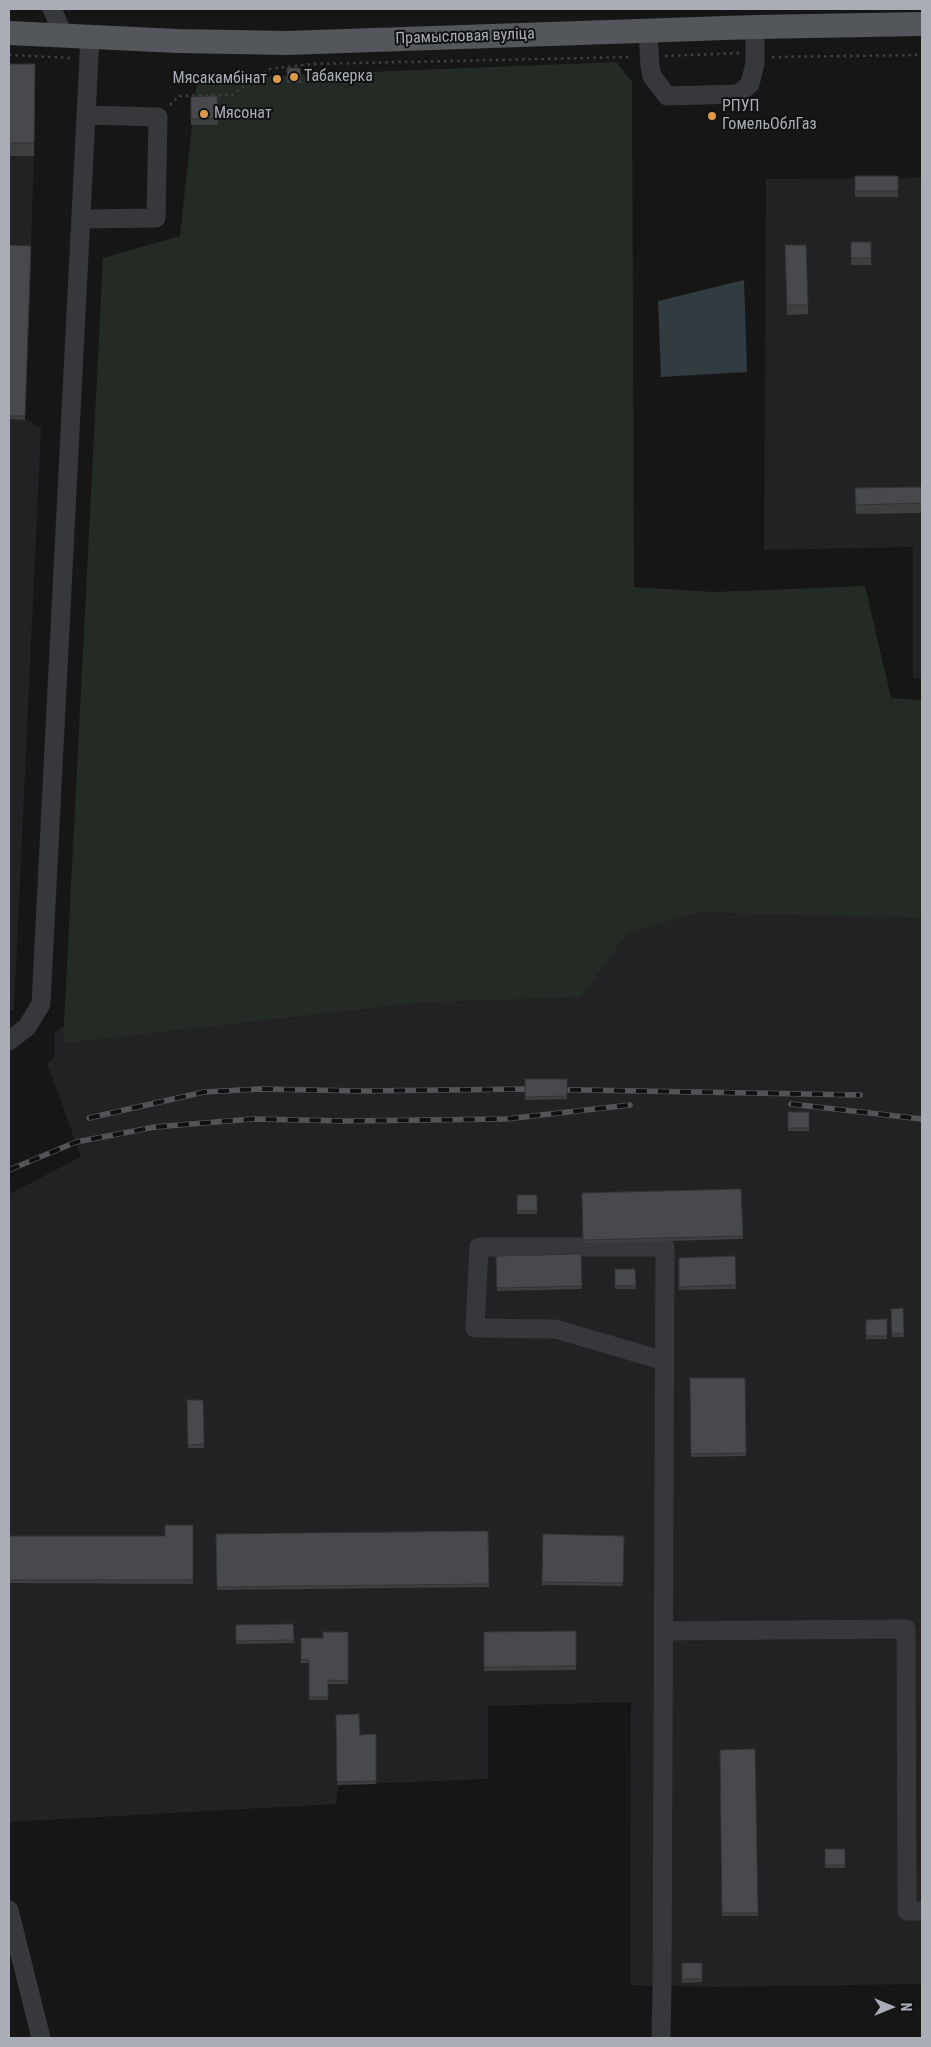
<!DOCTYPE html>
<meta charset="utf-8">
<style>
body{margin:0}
#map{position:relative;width:931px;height:2047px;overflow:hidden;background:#161617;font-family:"Roboto Condensed",sans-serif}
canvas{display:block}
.frame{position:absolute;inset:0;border:10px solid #a9aeb6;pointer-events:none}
.north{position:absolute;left:866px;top:1982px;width:50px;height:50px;-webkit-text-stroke:4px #111112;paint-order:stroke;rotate:90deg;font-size:14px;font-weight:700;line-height:20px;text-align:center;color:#a9aeb6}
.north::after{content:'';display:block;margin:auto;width:18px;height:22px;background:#a9aeb6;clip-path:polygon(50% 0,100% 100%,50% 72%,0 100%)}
</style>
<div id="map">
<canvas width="931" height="2047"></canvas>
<div class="frame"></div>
<div class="north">N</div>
</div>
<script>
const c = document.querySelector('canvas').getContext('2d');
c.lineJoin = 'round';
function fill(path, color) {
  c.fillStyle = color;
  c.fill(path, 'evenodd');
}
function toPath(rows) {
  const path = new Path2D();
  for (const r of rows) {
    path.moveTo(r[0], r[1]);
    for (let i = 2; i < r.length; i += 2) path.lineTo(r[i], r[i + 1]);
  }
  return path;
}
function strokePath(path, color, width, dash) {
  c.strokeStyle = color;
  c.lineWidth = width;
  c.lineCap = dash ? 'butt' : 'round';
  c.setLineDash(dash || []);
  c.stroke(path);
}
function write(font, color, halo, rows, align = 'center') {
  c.font = font + ' "Roboto Condensed",sans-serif';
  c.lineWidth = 4;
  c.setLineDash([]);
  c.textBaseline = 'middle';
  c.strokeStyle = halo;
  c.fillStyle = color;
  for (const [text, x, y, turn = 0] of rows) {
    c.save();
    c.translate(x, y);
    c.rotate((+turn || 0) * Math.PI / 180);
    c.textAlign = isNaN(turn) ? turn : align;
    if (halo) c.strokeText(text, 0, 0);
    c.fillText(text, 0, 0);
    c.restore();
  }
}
fill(toPath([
 [9,71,35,72,34,156,25,419,41,428,14,1010,9,1010],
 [922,178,922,678,913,678,913,547,764,550,766,179],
 [594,904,922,914,922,1984,714,1987,630,1985,631,1702,488,1706,488,1779,338,1785,336,1804,9,1822,9,1194,81,1157,47,1063,55,1057,55,1032,72,1021]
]), '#222224');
fill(toPath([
 [616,62,632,82,634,587,714,592,865,586,891,698,922,700,922,918,699,912,627,933,581,997,423,1002,63,1043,103,258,180,236,197,79]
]), '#242b24');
fill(toPath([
 [744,280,747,372,661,377,658,301]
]), '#323b40');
strokePath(toPath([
 [9,55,72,58],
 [665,56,740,53],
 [772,57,922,55],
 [170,105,179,96,232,95,270,69,312,64,632,57]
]), '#3d3f43', 2.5, [2.5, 4]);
strokePath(toPath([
 [52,9,64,36],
 [648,31,650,66,652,76,667,96,738,94,750,84,755,63,755,27],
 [81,219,156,218,158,117,86,115],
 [9,1041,27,1027,41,1004,90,37],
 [664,1631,906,1629,907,1911,922,1911],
 [9,1910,41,2038],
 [661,2038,662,1986,665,1247,479,1247,475,1328,555,1329,665,1361]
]), '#37383c', 19);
strokePath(toPath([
 [9,33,178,41,287,43,755,27,922,24]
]), '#53565a', 24);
const rail = toPath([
 [791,1104,922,1119],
 [89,1118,204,1092,259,1089,360,1091,528,1089,860,1095],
 [9,1170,76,1142,155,1127,252,1119,345,1121,506,1119,630,1105]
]);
strokePath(rail, '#525458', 5.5);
strokePath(rail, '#111112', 4, [11]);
fill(toPath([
 [9,64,35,64,34,156,9,156],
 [287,68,300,68,301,83,287,83],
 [217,96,218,125,191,125,191,97],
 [855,176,898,176,898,197,855,197],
 [851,242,871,242,871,265,851,265],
 [9,245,31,246,25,420,9,419],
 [785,245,808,305,808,314,787,315],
 [922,487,922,513,856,514,855,488],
 [525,1079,567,1079,567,1099,525,1100],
 [788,1112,809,1112,809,1131,788,1131],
 [741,1189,743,1239,583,1243,582,1193],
 [517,1195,537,1195,537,1214,517,1214],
 [581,1254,582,1289,497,1291,496,1256],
 [735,1256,736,1289,679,1290,679,1258],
 [615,1269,635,1269,636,1289,615,1289],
 [903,1308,904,1337,892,1337,891,1309],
 [887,1319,887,1339,866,1339,866,1320],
 [690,1378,745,1378,746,1456,691,1457],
 [187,1400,203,1400,204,1448,188,1448],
 [193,1525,193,1584,9,1583,9,1536,165,1536],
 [488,1531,489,1587,217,1590,216,1534],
 [543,1534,624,1536,623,1586,542,1585],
 [293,1624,294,1643,236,1644,236,1625],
 [576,1631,576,1670,484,1671,484,1632],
 [348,1632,348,1684,328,1684,328,1700,309,1700,309,1663,301,1663,301,1638,323,1638],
 [336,1715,360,1735,376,1734,376,1784,337,1785],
 [755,1749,758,1916,722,1916,720,1750],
 [825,1849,845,1849,845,1868,825,1868],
 [682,1963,702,1963,702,1982,682,1983]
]), '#3e3f41');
const building = toPath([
 [9,64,35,64,34,143,9,143,9,64],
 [287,68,300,68,301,79,287,80,287,68],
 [217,96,218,118,191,119,191,97,217,96],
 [855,176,898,176,898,191,855,191,855,176],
 [851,242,871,242,871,258,851,258,851,242],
 [9,245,31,246,25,416,9,416,9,245],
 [785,245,806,245,808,305,787,305,785,245],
 [922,487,922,503,856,505,855,488,922,487],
 [525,1079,567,1079,567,1096,525,1097,525,1079],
 [788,1112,809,1112,809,1128,788,1128,788,1112],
 [741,1189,743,1236,583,1240,582,1193,741,1189],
 [517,1195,537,1195,537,1211,517,1211,517,1195],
 [581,1254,582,1286,497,1288,496,1256,581,1254],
 [735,1256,736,1285,679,1287,679,1258,735,1256],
 [615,1269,635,1269,636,1286,615,1286,615,1269],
 [903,1308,904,1333,892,1334,891,1309,903,1308],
 [887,1319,887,1336,866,1336,866,1320,887,1319],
 [690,1378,745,1378,746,1453,691,1454,690,1378],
 [187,1400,203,1400,204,1444,188,1445,187,1400],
 [165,1525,193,1525,193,1580,9,1580,9,1536,165,1536,165,1525],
 [488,1531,489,1584,217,1587,216,1534,488,1531],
 [543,1534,624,1536,623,1583,542,1582,543,1534],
 [293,1624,294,1640,236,1641,236,1625,293,1624],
 [576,1631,576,1666,484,1667,484,1632,576,1631],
 [323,1632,348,1632,348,1681,328,1680,328,1697,309,1697,309,1660,301,1660,301,1638,323,1638,323,1632],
 [359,1714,360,1735,376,1734,376,1781,337,1782,336,1715,359,1714],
 [755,1749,758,1913,722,1913,720,1750,755,1749],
 [825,1849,845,1849,845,1865,825,1865,825,1849],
 [682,1963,702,1963,702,1979,682,1979,682,1963]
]);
fill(building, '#48494c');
strokePath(building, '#323335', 1);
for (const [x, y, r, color] of [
 [294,77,5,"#dc9a49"],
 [277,79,5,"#dc9a49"],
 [204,114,5,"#dc9a49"],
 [712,116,5,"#dc9a49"]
]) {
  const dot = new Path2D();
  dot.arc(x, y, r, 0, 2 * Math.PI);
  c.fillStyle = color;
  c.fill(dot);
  strokePath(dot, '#111112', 2);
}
write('16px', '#a9aeb6', '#111112', [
 ["Прамысловая вуліца",465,37,-2]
]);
write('16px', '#a9aeb6', '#111112', [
 ["Табакерка",304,77],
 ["Мясакамбінат",267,79,"right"],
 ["РПУП",722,107],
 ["ГомельОблГаз",722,125],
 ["Мясонат",214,114]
], 'left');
</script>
